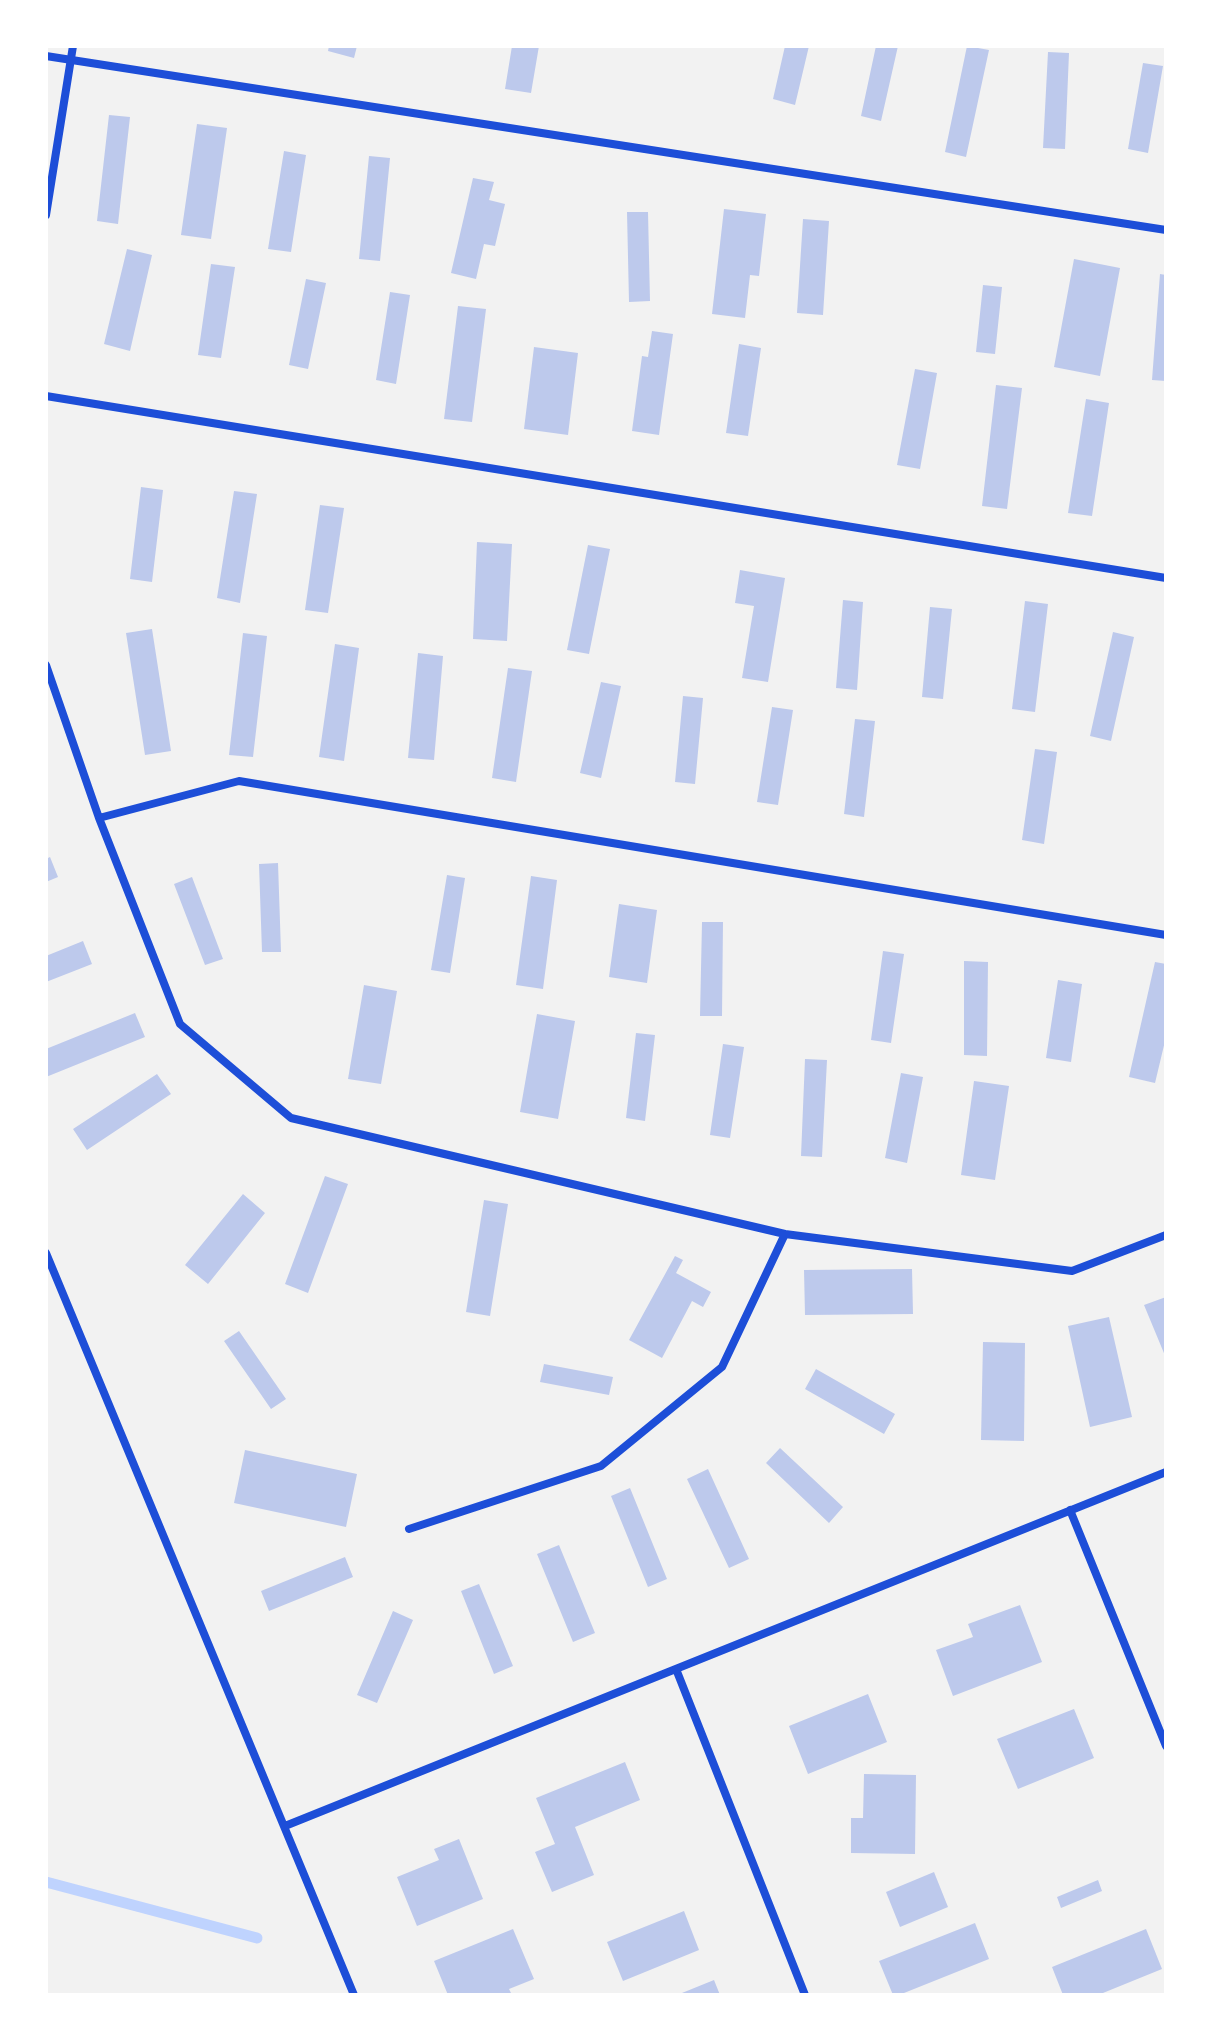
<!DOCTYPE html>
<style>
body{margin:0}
#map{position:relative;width:1212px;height:2041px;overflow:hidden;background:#f2f2f2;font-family:Signika,sans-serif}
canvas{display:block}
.frame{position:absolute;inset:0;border:48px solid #fff;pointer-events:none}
</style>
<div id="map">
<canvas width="1212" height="2041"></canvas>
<div class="frame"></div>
</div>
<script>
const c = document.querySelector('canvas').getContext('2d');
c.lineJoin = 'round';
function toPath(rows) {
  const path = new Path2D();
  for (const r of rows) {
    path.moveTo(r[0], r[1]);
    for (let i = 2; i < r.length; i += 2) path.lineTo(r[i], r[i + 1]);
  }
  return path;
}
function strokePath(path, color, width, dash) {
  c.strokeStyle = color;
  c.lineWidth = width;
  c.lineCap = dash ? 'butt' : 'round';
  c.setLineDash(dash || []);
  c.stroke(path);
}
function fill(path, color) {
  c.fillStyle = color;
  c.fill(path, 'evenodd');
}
strokePath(toPath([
 [46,1882,257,1938]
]), '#bfd3fe', 11);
fill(toPath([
 [329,46,357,46,354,58,328,51],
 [512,46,539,46,531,93,505,89],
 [785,46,809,46,795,105,773,99],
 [876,46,898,46,881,121,861,116],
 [967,46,989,50,966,157,945,152],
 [1048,52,1069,53,1065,149,1043,148],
 [1143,63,1163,66,1148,153,1128,149],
 [109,115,130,117,118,224,97,221],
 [197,124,227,128,211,239,181,235],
 [284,151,306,155,291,252,268,249],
 [369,156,390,158,380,261,359,259],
 [473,178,494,182,489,200,505,204,495,246,484,244,476,279,451,273],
 [724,209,766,214,759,276,750,275,745,318,712,314],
 [627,212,648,212,650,301,629,302],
 [803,219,829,221,823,315,797,313],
 [127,249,152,255,130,351,104,344],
 [1074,259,1120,268,1100,376,1054,367],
 [211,264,235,267,221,358,198,355],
 [1160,274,1166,275,1166,381,1152,380],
 [306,279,326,283,308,369,289,365],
 [983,285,1002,287,995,354,976,352],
 [390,292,410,295,396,384,376,380],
 [458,306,486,309,472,422,444,419],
 [652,331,673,334,659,435,632,431,642,356,648,357],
 [739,344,761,348,748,436,726,433],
 [534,347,578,353,568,435,524,429],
 [915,369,937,373,920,469,897,465],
 [996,385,1022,388,1007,509,982,506],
 [1086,399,1109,403,1092,516,1068,513],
 [141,487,163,490,152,582,130,579],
 [234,491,257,494,240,603,217,598],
 [320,505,344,508,328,613,305,610],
 [477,542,512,544,507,641,473,639],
 [588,545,610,549,589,654,567,650],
 [740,570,785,578,768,682,742,678,754,606,735,603],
 [843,600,863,602,857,690,836,688],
 [1025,601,1048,604,1035,712,1012,709],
 [930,607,952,609,943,699,922,697],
 [152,629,171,751,145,755,126,633],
 [1113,632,1134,637,1111,741,1090,736],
 [243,633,267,636,253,757,229,755],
 [335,644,359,648,344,761,319,757],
 [418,653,443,656,434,760,408,758],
 [508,668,532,671,516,782,492,778],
 [601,682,621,686,601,778,580,773],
 [683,696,703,698,695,784,675,782],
 [772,707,793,710,778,805,757,802],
 [855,719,875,721,864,817,844,814],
 [1035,749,1057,752,1044,844,1022,840],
 [50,857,58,877,46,882,46,859],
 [278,863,281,952,262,952,259,864],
 [447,875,465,878,450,973,431,970],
 [531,876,557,880,543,989,516,985],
 [192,877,223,959,205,965,174,884],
 [619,904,657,910,647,983,609,977],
 [702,922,723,922,722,1016,700,1016],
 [83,941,92,964,46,982,46,956],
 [883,951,904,954,891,1043,871,1040],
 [964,961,988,962,987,1056,964,1055],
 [1155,962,1166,964,1166,1037,1155,1083,1129,1077],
 [1058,980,1082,984,1071,1062,1046,1058],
 [364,985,397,991,381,1084,348,1079],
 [135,1013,145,1037,46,1077,46,1049],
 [537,1014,575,1021,558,1119,520,1112],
 [636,1033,655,1035,645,1121,626,1118],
 [723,1044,744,1047,730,1138,710,1135],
 [805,1059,827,1060,822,1157,801,1156],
 [901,1073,923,1077,907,1163,885,1158],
 [157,1074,171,1094,87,1150,73,1129],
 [974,1081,1009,1086,995,1180,961,1175],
 [325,1176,348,1184,308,1293,285,1284],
 [243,1194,265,1213,208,1284,185,1265],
 [484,1200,508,1204,490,1316,466,1312],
 [675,1256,683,1260,676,1273,711,1292,703,1307,692,1301,662,1358,629,1340],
 [912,1269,913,1314,805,1315,804,1270],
 [1166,1297,1166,1358,1144,1305],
 [1109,1317,1132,1417,1090,1427,1068,1326],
 [239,1331,286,1399,271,1409,224,1341],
 [983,1342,1025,1343,1024,1441,981,1440],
 [544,1364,613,1377,609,1395,540,1382],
 [816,1369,895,1414,884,1434,805,1389],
 [780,1448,843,1507,829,1523,766,1463],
 [245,1450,357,1474,346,1527,234,1503],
 [708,1469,749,1559,729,1568,687,1479],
 [630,1488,667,1579,648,1587,611,1496],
 [559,1545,595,1633,573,1642,537,1554],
 [345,1557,353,1577,269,1611,261,1591],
 [479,1584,513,1666,494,1674,461,1591],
 [1020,1605,1042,1662,953,1696,936,1650,973,1637,968,1624],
 [393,1611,413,1620,377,1703,357,1695],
 [868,1694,887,1742,808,1774,789,1726],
 [1074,1709,1094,1758,1018,1789,997,1739],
 [625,1762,640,1800,575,1827,594,1875,552,1892,535,1852,555,1844,536,1798],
 [864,1774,916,1775,915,1854,851,1853,851,1818,863,1818],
 [459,1839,483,1899,417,1926,397,1877,439,1860,434,1849],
 [934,1872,948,1907,900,1927,886,1892],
 [1098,1880,1102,1891,1061,1908,1057,1897],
 [684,1911,699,1950,623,1981,607,1942],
 [975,1923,989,1959,899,1995,893,1995,879,1961],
 [513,1929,534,1979,509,1989,512,1995,448,1995,434,1961],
 [1146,1929,1162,1969,1098,1995,1063,1995,1052,1967],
 [714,1980,720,1995,677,1995]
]), '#bdc9ec');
strokePath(toPath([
 [46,56,1166,230],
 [46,215,73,46],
 [46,396,1166,578],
 [46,665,99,818,180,1024,291,1118,785,1234,1072,1271,1166,1235],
 [99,818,239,781,1166,935],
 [46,1253,354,1995],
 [1070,1510,1166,1746],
 [409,1529,601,1466,722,1367,785,1234],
 [676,1669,805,1995],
 [285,1826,1166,1472]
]), '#1d4ed8', 8);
</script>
